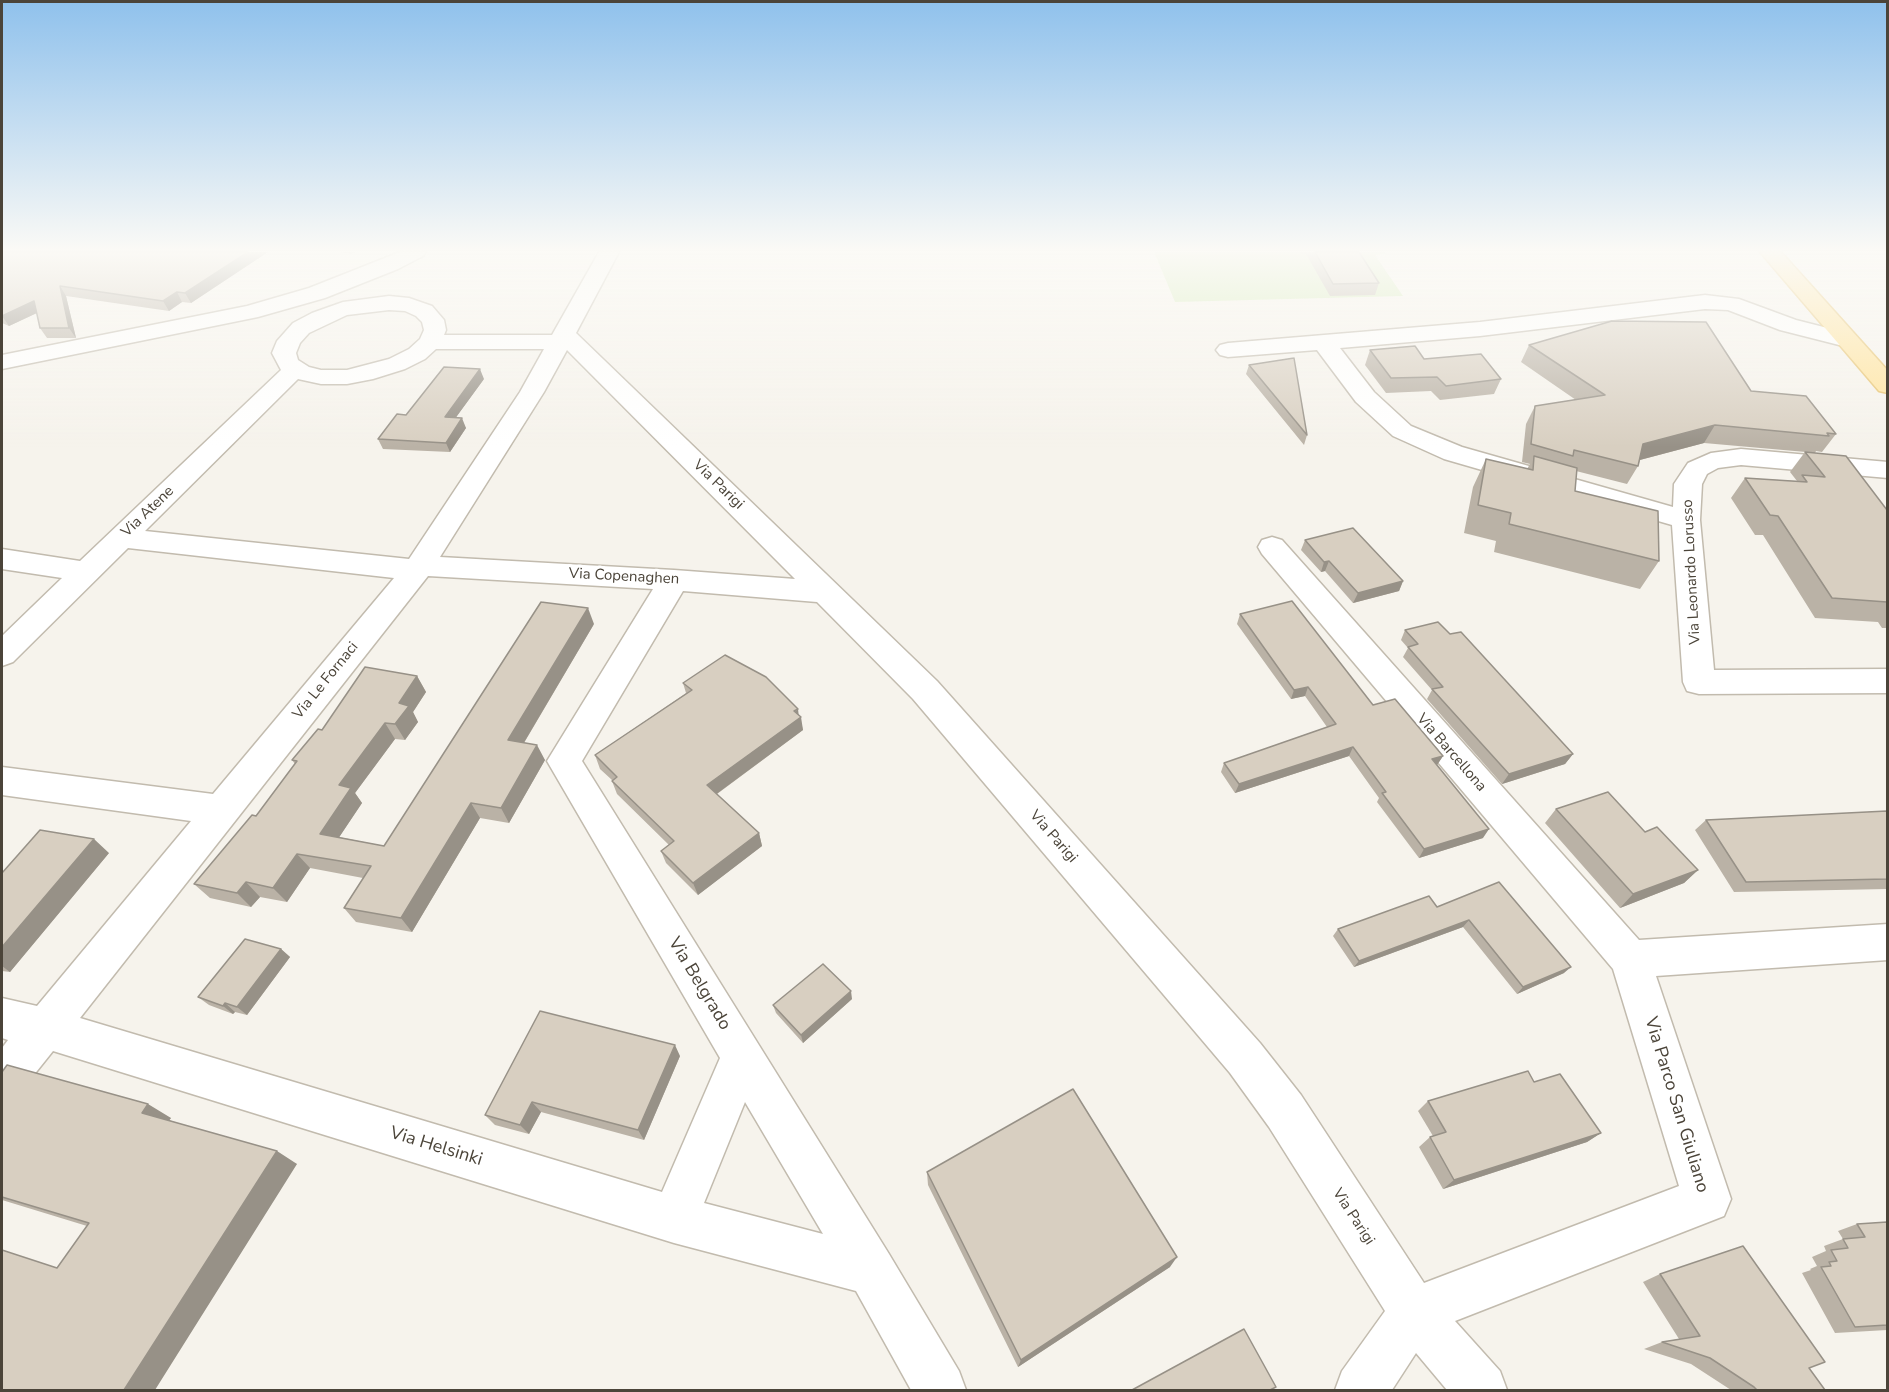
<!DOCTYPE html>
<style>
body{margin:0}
#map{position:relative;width:1889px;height:1392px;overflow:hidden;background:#f6f3ec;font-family:"Nunito Sans",sans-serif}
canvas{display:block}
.frame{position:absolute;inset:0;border:3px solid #4b4439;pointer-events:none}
</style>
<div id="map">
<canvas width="1889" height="1392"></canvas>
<div class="frame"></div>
</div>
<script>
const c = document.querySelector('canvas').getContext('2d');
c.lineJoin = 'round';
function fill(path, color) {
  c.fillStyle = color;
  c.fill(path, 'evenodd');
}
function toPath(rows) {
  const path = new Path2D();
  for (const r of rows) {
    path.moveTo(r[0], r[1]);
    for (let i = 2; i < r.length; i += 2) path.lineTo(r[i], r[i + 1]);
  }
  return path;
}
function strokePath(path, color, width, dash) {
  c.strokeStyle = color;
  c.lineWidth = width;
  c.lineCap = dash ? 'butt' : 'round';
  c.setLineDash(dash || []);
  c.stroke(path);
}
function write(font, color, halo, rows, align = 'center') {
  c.font = font + ' "Nunito Sans",sans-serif';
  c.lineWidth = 6;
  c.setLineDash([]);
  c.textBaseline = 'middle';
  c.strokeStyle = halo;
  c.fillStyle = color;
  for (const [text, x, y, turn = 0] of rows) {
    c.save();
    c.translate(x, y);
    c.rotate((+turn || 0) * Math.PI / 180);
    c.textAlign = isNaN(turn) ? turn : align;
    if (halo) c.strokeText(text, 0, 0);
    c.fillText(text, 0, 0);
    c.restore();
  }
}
fill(toPath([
 [1154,252,1384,252,1386,254,1375,255,1403,296,1175,302]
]), '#d2eab5');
const minor = toPath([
 [400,252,426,252,423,256,398,269,325,298,258,317,2,369,2,355,247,306,309,288,400,252],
 [599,252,619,252,576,333,937,681,1260,1043,1301,1095,1424,1283,1679,1186,1613,969,1262,554,1258,547,1262,540,1272,537,1282,540,1639,940,1888,924,1888,960,1656,976,1731,1199,1724,1216,1455,1321,1500,1371,1507,1390,1447,1390,1416,1353,1392,1390,1335,1390,1342,1371,1385,1311,1269,1127,1230,1073,913,699,817,602,683,591,582,761,889,1254,959,1371,966,1390,911,1390,856,1291,674,1243,53,1051,17,1096,2,1103,2,1048,8,1040,2,1038,2,998,37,1006,191,821,2,795,2,767,213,794,394,578,128,548,13,662,2,666,2,636,62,578,2,569,2,549,80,561,281,370,272,353,277,341,293,323,312,313,343,302,389,296,409,298,432,306,444,320,446,330,444,335,552,335,599,252],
 [389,310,405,311,416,316,422,322,424,330,420,339,409,349,389,359,347,370,321,370,309,367,298,360,296,353,300,343,309,333,347,315,389,310],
 [436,349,544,349,520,392,409,559,145,531,298,379,321,384,347,384,373,379,405,369,425,359,436,349],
 [567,350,795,579,674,570,440,557,544,392,567,350],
 [428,576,653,589,547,761,720,1058,662,1192,80,1018,428,576],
 [745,1102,823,1234,704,1203,745,1102],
 [1705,295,1739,299,1796,320,1855,335,1859,340,1855,345,1847,347,1780,330,1728,310,1705,309,1480,336,1340,348,1374,392,1411,426,1462,447,1673,507,1674,484,1688,463,1711,453,1741,449,1888,462,1888,478,1741,465,1718,468,1707,474,1702,484,1700,520,1714,670,1888,669,1888,693,1699,694,1687,691,1683,682,1672,525,1444,459,1393,436,1356,402,1317,350,1228,357,1220,355,1216,350,1220,345,1228,343,1480,322,1705,295]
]);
const major = toPath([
 [1760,252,1781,252,1888,371,1888,393,1879,391,1760,252]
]);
strokePath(minor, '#c2bbae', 3);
strokePath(major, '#e6c16a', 3);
fill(minor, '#fff');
fill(major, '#ffe39c');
fill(toPath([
 [2,252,268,252,191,303,182,302,169,311,66,296,76,338,47,338,40,328,37,313,9,326,2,323],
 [340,252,355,252,351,254],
 [1300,252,1360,252,1360,253,1379,283,1375,295,1330,296,1306,254,1302,254],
 [1529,345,1751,391,1836,434,1822,452,1816,451,1815,453,1887,510,1887,628,1882,628,1878,622,1815,618,1763,535,1755,535,1731,498,1745,478,1797,481,1790,472,1805,452,1806,452,1704,443,1640,460,1638,466,1627,484,1576,471,1575,491,1659,561,1640,589,1494,552,1496,541,1464,533,1473,487,1486,459,1527,469,1530,464,1522,462,1526,424,1535,406,1576,400,1521,362],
 [1370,350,1424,359,1501,379,1494,394,1440,400,1431,391,1386,393,1365,365],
 [1249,365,1307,435,1304,445,1246,374],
 [484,379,456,417,466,428,450,452,383,449,378,439,406,415],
 [1305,540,1403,581,1399,591,1353,603,1325,571,1321,572,1301,550],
 [1240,614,1373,705,1443,756,1437,765,1483,838,1419,858,1377,802,1379,798,1349,756,1235,793,1221,772,1224,763,1327,727,1305,696,1291,699,1237,624],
 [594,624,524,743,545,760,509,823,480,818,412,932,356,922,344,908,363,878,310,868,287,902,260,897,251,907,210,898,194,884,256,816,295,764,292,760,322,730,417,676,426,692,413,712,418,722,405,740,395,739,355,793,362,803,339,837,384,846],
 [1405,630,1450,634,1573,754,1565,764,1502,784,1427,699,1432,690,1403,657,1408,648,1401,640],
 [683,683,799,715,803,730,717,794,759,833,762,846,698,895,666,863,661,851,669,845,617,794,612,781,612,780,600,769,595,755,686,693],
 [1556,809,1645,832,1698,870,1684,883,1620,908,1545,823],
 [1887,811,1887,889,1734,892,1695,830,1706,820],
 [109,853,10,972,2,971,2,873],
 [1499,882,1564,973,1517,994,1463,927,1354,967,1333,936,1338,929,1437,907],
 [281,949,290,957,247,1015,235,1012,233,1014,209,1005,198,997],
 [852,999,803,1043,776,1013,773,1005],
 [680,1056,644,1140,541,1112,529,1134,495,1125,485,1115],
 [2,1072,171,1118,169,1120,297,1164,57,1268,87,1226,2,1200],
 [1534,1082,1601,1133,1587,1142,1443,1189,1419,1147,1430,1137,1433,1136,1418,1111,1428,1101],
 [927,1172,1170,1267,1018,1367,928,1185],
 [1887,1222,1887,1330,1835,1333,1802,1273,1811,1270,1810,1269,1817,1266,1812,1257,1826,1251,1824,1246,1843,1239,1838,1231,1857,1224],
 [1660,1274,1809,1368,1825,1390,1731,1390,1691,1364,1644,1349,1662,1342,1679,1339,1643,1282]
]), '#bab2a6');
fill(toPath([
 [248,252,268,252,191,303,185,293],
 [60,286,66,296,76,338,69,328],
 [177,292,182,302,169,311,163,301],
 [34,301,41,311,9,326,2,316],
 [480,369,484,379,449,427,445,417],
 [462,418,466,428,450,452,446,443],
 [1715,425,1704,443,1632,462,1643,444],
 [1329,561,1325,571,1321,572,1324,562],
 [1403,581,1399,591,1353,603,1358,593],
 [588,608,594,624,516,756,508,740],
 [417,676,426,692,413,712,418,722,405,740,395,724,399,703],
 [1308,687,1305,696,1291,699,1294,690],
 [798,709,799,718,801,717,803,730,711,798,707,785],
 [385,723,395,739,355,793,362,803,332,848,320,834,339,785],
 [537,745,545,760,509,823,501,808],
 [1353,747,1349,756,1235,793,1239,784],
 [1573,754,1565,764,1502,784,1509,774],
 [1443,756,1437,765,1426,768,1432,759],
 [471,803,480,818,412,932,401,918],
 [1489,829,1483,838,1419,858,1424,849],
 [759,833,762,846,698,895,693,883],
 [94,839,109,853,10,972,2,966,2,947],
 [297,854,310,868,287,902,273,888],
 [1698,870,1684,883,1620,908,1633,894],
 [246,882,260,897,251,907,237,893],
 [1469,920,1463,927,1354,967,1359,961],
 [281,949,290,957,247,1015,237,1007],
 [1571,967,1564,973,1517,994,1523,987],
 [851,991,852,999,803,1043,801,1035],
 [225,1003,235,1012,233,1014,223,1006],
 [675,1045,680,1056,644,1140,638,1130],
 [532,1102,541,1112,529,1134,520,1125],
 [148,1104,171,1118,165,1126,142,1113],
 [1601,1133,1587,1142,1443,1189,1454,1180],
 [277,1151,297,1164,155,1390,124,1390],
 [1177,1257,1170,1267,1018,1367,1021,1360]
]), '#979187');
const building = toPath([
 [2,252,248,252,185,293,177,292,163,301,60,286,69,328,40,328,34,301,2,316,2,252],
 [1315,252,1359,252,1379,283,1333,284,1315,252],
 [1612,321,1706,322,1751,391,1806,396,1836,434,1827,433,1829,436,1715,425,1643,444,1638,466,1574,450,1573,456,1531,444,1535,406,1605,395,1529,345,1612,321],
 [1415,346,1424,359,1481,354,1501,379,1446,386,1437,377,1391,378,1370,350,1415,346],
 [1294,358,1307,435,1249,365,1294,358],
 [444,367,480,369,445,417,462,418,446,443,378,439,397,414,406,415,444,367],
 [1805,452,1846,456,1887,510,1887,602,1832,598,1778,516,1770,515,1745,478,1807,482,1802,475,1825,477,1805,452],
 [1534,456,1577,468,1575,491,1658,511,1659,561,1509,524,1511,513,1478,505,1486,459,1533,470,1534,456],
 [1353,528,1403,581,1358,593,1329,561,1324,562,1305,540,1353,528],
 [1292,601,1373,705,1395,699,1443,756,1432,759,1489,829,1424,849,1382,793,1386,792,1353,747,1239,784,1224,763,1336,724,1308,687,1294,690,1240,614,1292,601],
 [541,602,588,608,508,740,537,745,501,808,471,803,401,918,344,908,371,866,297,854,273,888,246,882,237,893,194,884,252,815,256,816,297,761,292,760,318,729,322,730,365,667,417,676,399,703,409,706,395,724,385,723,339,785,351,788,320,834,384,846,541,602],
 [1438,622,1450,634,1461,632,1573,754,1509,774,1432,689,1443,687,1408,647,1418,644,1405,630,1438,622],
 [725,655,766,677,798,709,794,711,801,717,707,785,759,833,693,883,661,851,674,841,612,781,617,777,595,755,692,690,683,683,725,655],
 [1608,792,1645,832,1657,827,1698,870,1633,894,1556,809,1608,792],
 [1887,811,1887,879,1746,882,1706,820,1887,811],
 [40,830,94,839,2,947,2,873,40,830],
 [1499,882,1571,967,1523,987,1469,920,1359,961,1338,929,1429,896,1437,907,1499,882],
 [245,939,281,949,237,1007,225,1003,223,1006,198,997,245,939],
 [823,964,851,991,801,1035,773,1005,823,964],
 [540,1011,675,1045,638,1130,532,1102,520,1125,485,1115,540,1011],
 [7,1065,148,1104,142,1113,277,1151,124,1390,2,1390,2,1250,57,1268,89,1223,2,1197,2,1072,7,1065],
 [1528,1071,1534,1082,1560,1074,1601,1133,1454,1180,1430,1137,1446,1132,1428,1101,1528,1071],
 [1073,1089,1177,1257,1021,1360,927,1172,1073,1089],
 [1887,1222,1887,1325,1855,1327,1821,1267,1831,1266,1829,1262,1837,1261,1831,1250,1848,1248,1843,1239,1865,1237,1857,1224,1887,1222],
 [1743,1246,1825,1362,1809,1368,1825,1390,1757,1390,1754,1387,1710,1358,1662,1342,1700,1336,1660,1274,1743,1246],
 [1244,1329,1276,1387,1270,1390,1132,1390,1244,1329]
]);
fill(building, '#d8cfc1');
strokePath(building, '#979187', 1.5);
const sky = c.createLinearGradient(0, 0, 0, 447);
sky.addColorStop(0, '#8fc1ec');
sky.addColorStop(0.56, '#fbfaf6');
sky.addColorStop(1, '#fbfaf600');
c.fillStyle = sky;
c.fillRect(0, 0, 1889, 447);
write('15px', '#4b4439', '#fff', [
 ["Via Parigi",718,485,44],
 ["Via Atene",148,512,-44],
 ["Via Leonardo Lorusso",1692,572,-93],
 ["Via Copenaghen",624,577,3],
 ["Via Le Fornaci",326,681,-51],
 ["Via Barcellona",1451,753,49],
 ["Via Parigi",1053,837,49],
 ["Via Parigi",1353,1217,57]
]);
write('18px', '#4b4439', '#fff', [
 ["Via Belgrado",699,984,59],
 ["Via Parco San Giuliano",1676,1105,73],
 ["Via Helsinki",436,1147,17]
]);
</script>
